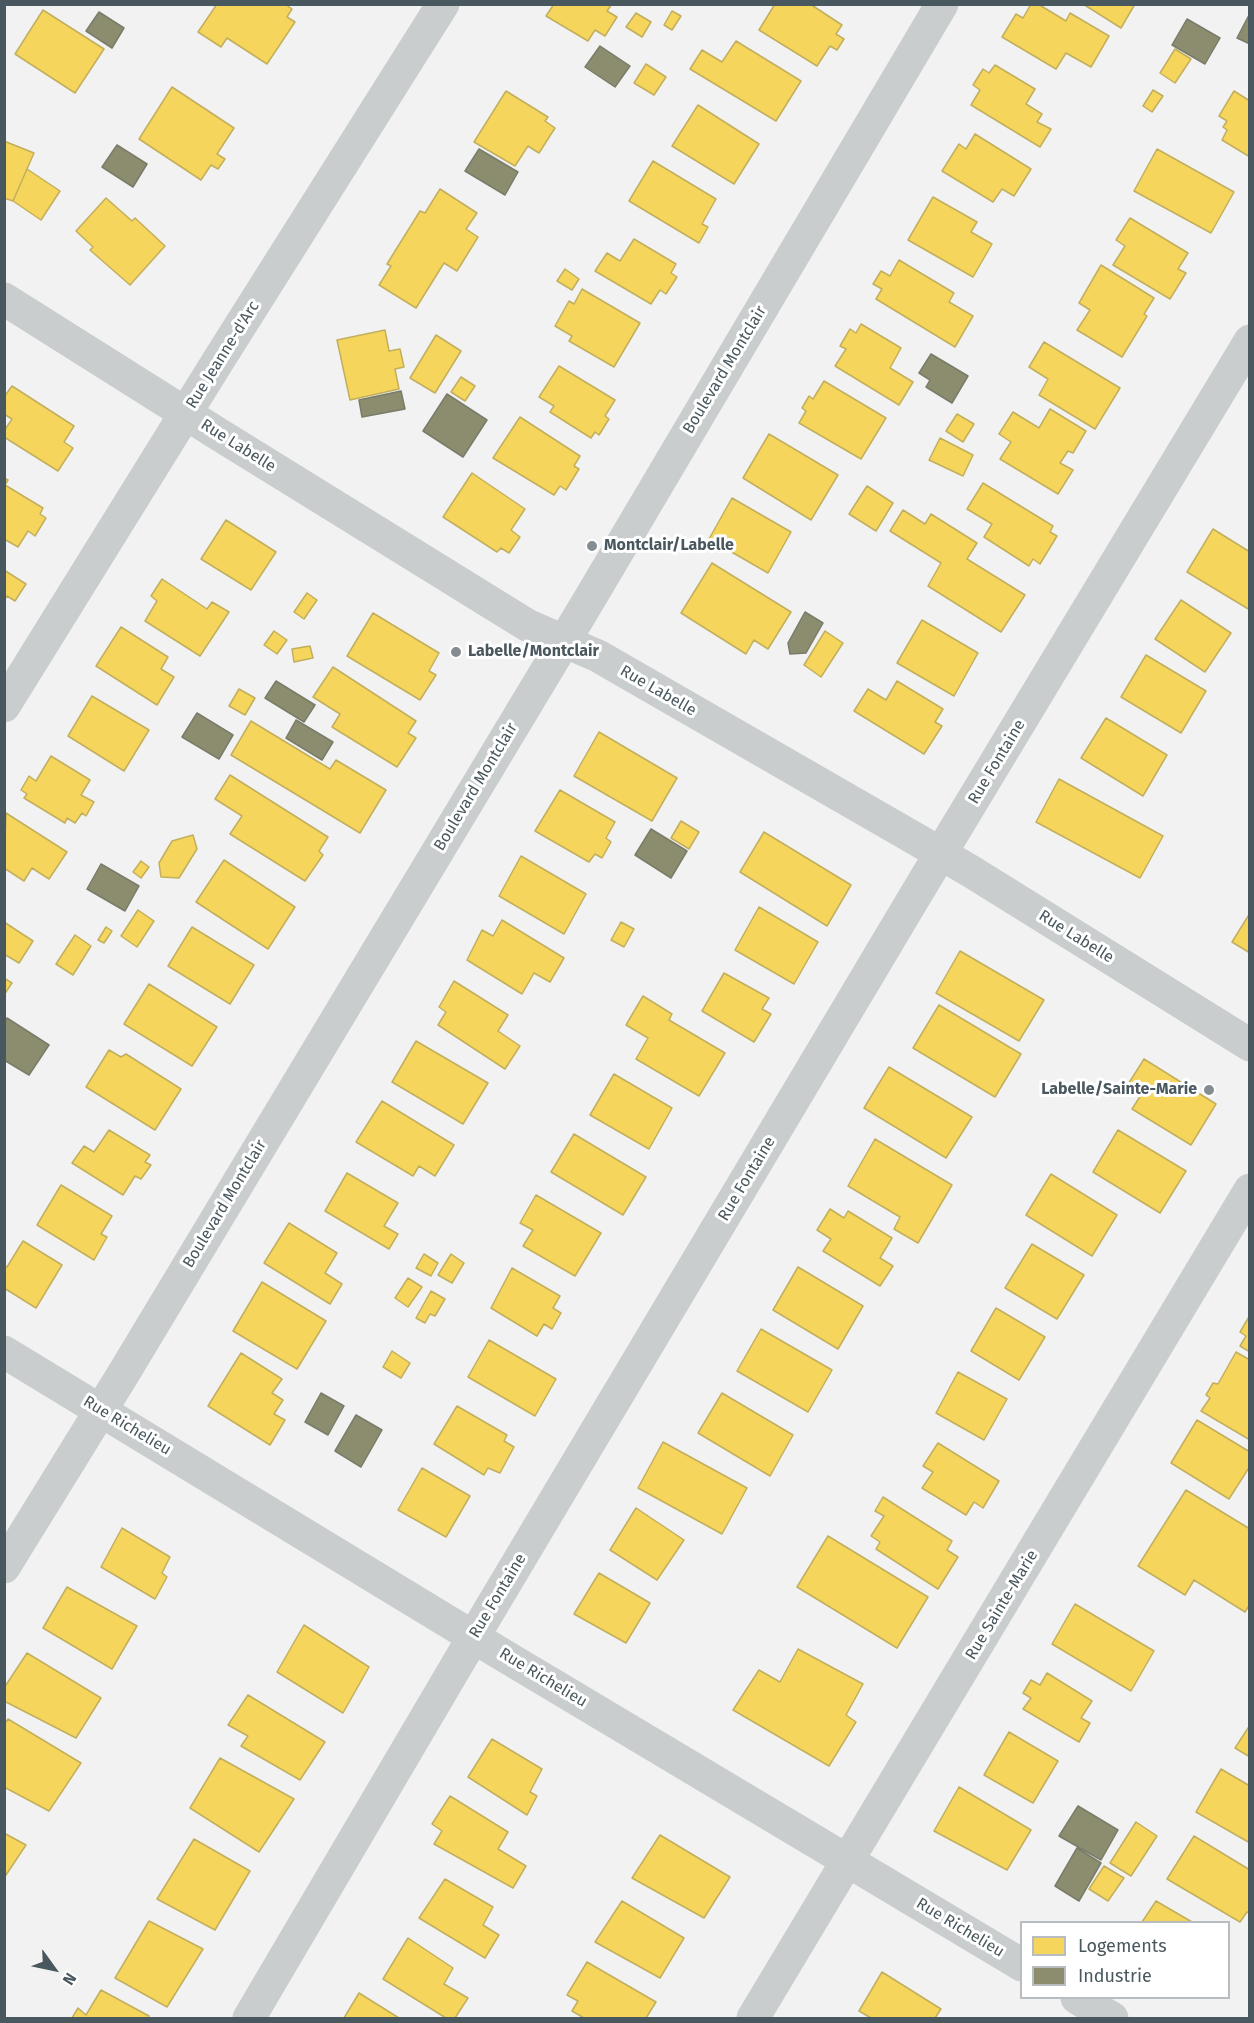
<!DOCTYPE html>
<style>
body{margin:0}
#map{position:relative;width:1254px;height:2023px;overflow:hidden;background:#f2f2f2;font-family:"Fira Sans",sans-serif}
canvas{display:block}
.frame{position:absolute;inset:0;border:6px solid #49575e;pointer-events:none}
.legend{position:absolute;left:1020px;top:1921px;width:210px;height:78px;box-sizing:border-box;background:#fff;border:2px solid #b6bcbf;margin:0;padding:8px 10px;list-style:none;font-size:18px;color:#49575e}
.legend li{display:flex;align-items:center;gap:12px;height:30px}
.legend b{width:30px;border:2px solid #b6bcbf}
.north{position:absolute;left:24px;top:1939px;width:60px;height:60px;-webkit-text-stroke:4px #fff;paint-order:stroke;rotate:123deg;font-size:16px;font-weight:700;line-height:24px;text-align:center;color:#49575e}
.north::after{content:'';display:block;margin:auto;width:21px;height:27px;background:#49575e;clip-path:polygon(50% 0,100% 100%,50% 72%,0 100%)}
</style>
<div id="map">
<canvas width="1254" height="2023"></canvas>
<div class="frame"></div>
<ul class="legend">
<li><b style="height:16px;background:#f6d55c"></b>Logements</li>
<li><b style="height:16px;background:#8c8c6e"></b>Industrie</li>
</ul>
<div class="north">N</div>
</div>
<script>
const c = document.querySelector('canvas').getContext('2d');
c.lineJoin = 'round';
function fill(path, color) {
  c.fillStyle = color;
  c.fill(path, 'evenodd');
}
function toPath(rows) {
  const path = new Path2D();
  for (const r of rows) {
    path.moveTo(r[0], r[1]);
    for (let i = 2; i < r.length; i += 2) path.lineTo(r[i], r[i + 1]);
  }
  return path;
}
function strokePath(path, color, width, dash) {
  c.strokeStyle = color;
  c.lineWidth = width;
  c.lineCap = dash ? 'butt' : 'round';
  c.setLineDash(dash || []);
  c.stroke(path);
}
function write(font, color, halo, rows, align = 'center') {
  c.font = font + ' "Fira Sans",sans-serif';
  c.lineWidth = 6;
  c.setLineDash([]);
  c.textBaseline = 'middle';
  c.strokeStyle = halo;
  c.fillStyle = color;
  for (const [text, x, y, turn = 0] of rows) {
    c.save();
    c.translate(x, y);
    c.rotate((+turn || 0) * Math.PI / 180);
    c.textAlign = isNaN(turn) ? turn : align;
    if (halo) c.strokeText(text, 0, 0);
    c.fillText(text, 0, 0);
    c.restore();
  }
}
const homes = toPath([
 [217,4,285,4,292,9,287,17,295,22,267,64,227,38,221,47,198,32,217,4],
 [554,4,612,4,607,11,617,17,605,36,595,30,588,41,546,16,554,4],
 [775,4,810,4,842,25,836,34,844,39,837,50,830,46,817,66,759,30,775,4],
 [1031,4,1038,4,1066,21,1070,13,1109,36,1091,67,1066,53,1056,69,1002,37,1016,14,1023,18,1031,4],
 [1083,4,1135,4,1121,28,1083,4],
 [43,10,104,49,75,93,15,54,43,10],
 [672,11,681,16,672,30,664,25,672,11],
 [636,13,651,22,642,37,626,27,636,13],
 [736,41,801,81,776,121,690,69,702,50,722,62,736,41],
 [1175,49,1191,59,1175,83,1160,73,1175,49],
 [646,64,666,77,654,95,634,83,646,64],
 [995,65,1035,89,1026,104,1042,114,1037,122,1051,129,1040,147,971,105,980,90,973,85,983,69,989,73,995,65],
 [172,87,234,128,217,154,225,159,218,169,211,165,201,180,139,139,172,87],
 [1153,90,1163,96,1152,112,1143,106,1153,90],
 [506,91,548,117,545,121,555,128,539,153,528,146,515,166,474,142,506,91],
 [1234,91,1250,101,1250,157,1222,140,1227,130,1223,127,1227,121,1219,116,1234,91],
 [698,105,759,144,734,184,672,146,698,105],
 [975,134,1031,169,1014,196,1002,189,993,202,942,171,959,144,966,149,975,134],
 [4,141,34,153,13,201,4,198,4,141],
 [1157,149,1234,192,1211,233,1134,191,1157,149],
 [653,161,716,199,702,224,708,227,699,243,629,201,653,161],
 [27,169,60,191,41,220,13,201,27,169],
 [440,189,477,213,466,229,478,237,457,271,444,263,416,308,379,285,391,266,387,264,420,211,425,213,440,189],
 [933,197,977,222,971,232,992,244,973,277,908,240,933,197],
 [106,198,132,221,135,218,165,246,130,285,90,250,93,247,76,231,106,198],
 [1130,218,1188,253,1178,269,1186,273,1170,299,1113,265,1125,246,1116,240,1130,218],
 [634,239,676,264,671,273,677,277,666,294,660,290,651,304,595,271,607,253,620,261,634,239],
 [899,260,954,293,949,302,973,316,955,347,876,299,882,289,873,284,881,271,890,276,899,260],
 [1101,265,1154,298,1144,314,1147,316,1122,357,1077,330,1090,310,1079,303,1101,265],
 [565,269,579,279,572,290,557,281,565,269],
 [582,289,640,323,614,367,569,341,572,336,555,326,569,301,574,304,582,289],
 [861,324,901,348,890,368,913,382,899,405,835,366,846,349,840,346,850,329,856,333,861,324],
 [385,330,389,351,400,349,404,367,395,369,399,389,350,400,337,340,385,330],
 [436,335,461,351,435,393,410,378,436,335],
 [1044,342,1120,388,1095,429,1039,395,1048,379,1029,367,1044,342],
 [559,366,615,400,605,416,609,419,599,435,595,432,591,438,550,412,554,406,539,397,559,366],
 [461,377,475,386,465,401,451,392,461,377],
 [824,381,886,418,861,459,799,423,806,411,802,408,809,396,813,399,824,381],
 [12,386,74,426,64,442,73,448,58,471,4,437,4,431,12,419,4,414,4,397,12,386],
 [1050,409,1086,431,1073,453,1068,451,1060,463,1073,470,1058,494,1000,459,1011,442,999,434,1013,412,1039,428,1050,409],
 [957,414,974,424,963,442,946,431,957,414],
 [520,417,580,456,574,466,579,469,566,490,560,486,554,495,493,458,520,417],
 [769,434,838,475,811,520,743,478,769,434],
 [940,438,973,455,963,476,929,460,940,438],
 [472,473,525,509,511,530,520,537,509,553,501,548,497,552,443,517,472,473],
 [4,478,8,480,5,485,43,508,40,514,46,518,35,536,28,531,18,547,4,539,4,478],
 [983,483,1053,526,1050,532,1057,536,1040,564,1033,559,1029,566,984,537,992,524,967,509,983,483],
 [867,486,893,503,876,531,849,514,867,486],
 [732,498,791,532,768,573,709,539,732,498],
 [903,510,925,524,931,514,977,543,967,559,1025,595,1001,632,928,586,941,563,890,531,903,510],
 [226,520,276,552,251,590,201,559,226,520],
 [1213,529,1250,552,1250,610,1187,572,1213,529],
 [712,563,791,612,768,649,754,640,746,654,681,613,712,563],
 [4,570,26,584,15,601,7,596,4,600,4,570],
 [162,579,207,609,212,602,229,612,200,656,145,621,157,601,151,596,162,579],
 [307,593,317,600,304,619,294,612,307,593],
 [1181,600,1231,633,1205,672,1155,639,1181,600],
 [373,613,439,653,429,671,436,675,420,700,347,656,373,613],
 [922,620,978,653,954,696,897,663,922,620],
 [121,627,168,657,161,669,174,677,157,705,96,666,121,627],
 [274,631,287,640,277,654,264,645,274,631],
 [825,631,843,643,821,677,804,665,825,631],
 [310,646,313,658,294,662,292,649,310,646],
 [1146,655,1206,691,1181,733,1121,697,1146,655],
 [333,667,416,721,408,733,416,738,397,767,332,727,340,714,313,697,333,667],
 [897,681,943,709,935,722,942,726,924,754,854,711,868,689,886,700,897,681],
 [239,689,255,698,245,715,229,706,239,689],
 [92,696,149,730,124,771,68,736,92,696],
 [1106,718,1167,755,1143,796,1081,758,1106,718],
 [251,721,330,769,336,760,386,790,360,833,231,755,251,721],
 [599,732,677,778,652,821,574,776,599,732],
 [51,756,90,780,81,795,94,802,86,816,82,813,75,823,67,818,65,823,24,798,27,794,21,790,29,776,36,781,51,756],
 [230,775,328,837,319,851,323,855,305,881,230,834,242,816,215,799,230,775],
 [1059,779,1163,836,1140,878,1036,822,1059,779],
 [560,790,615,822,606,838,611,842,602,858,595,854,589,862,535,831,560,790],
 [6,813,67,852,49,879,32,868,24,881,4,868,6,813],
 [681,821,699,832,689,849,671,838,681,821],
 [764,832,851,885,827,926,740,872,764,832],
 [193,835,197,849,179,878,161,877,159,863,172,841,193,835],
 [521,856,586,894,564,934,499,896,521,856],
 [224,860,295,907,268,949,196,902,224,860],
 [141,861,149,867,141,878,133,872,141,861],
 [759,907,818,942,794,984,735,950,759,907],
 [138,910,154,921,137,947,121,936,138,910],
 [1250,913,1250,953,1232,942,1250,913],
 [502,920,564,958,550,982,534,973,522,994,467,960,482,930,493,936,502,920],
 [4,922,33,941,19,963,4,954,4,922],
 [621,922,634,929,624,947,611,940,621,922],
 [106,927,112,931,104,943,98,940,106,927],
 [192,927,254,965,230,1004,168,966,192,927],
 [75,935,91,946,73,975,56,964,75,935],
 [960,951,1044,1000,1019,1041,936,993,960,951],
 [724,973,769,998,762,1009,771,1014,754,1042,702,1011,724,973],
 [4,978,12,983,4,995,4,978],
 [454,981,508,1015,498,1031,520,1046,505,1069,438,1025,446,1012,439,1007,454,981],
 [149,984,217,1027,192,1066,124,1024,149,984],
 [643,996,672,1014,669,1020,725,1053,699,1096,636,1059,648,1038,626,1025,643,996],
 [939,1005,1021,1054,995,1097,913,1048,939,1005],
 [416,1041,488,1083,463,1124,392,1082,416,1041],
 [109,1050,121,1057,126,1054,181,1089,155,1130,86,1087,109,1050],
 [1144,1059,1216,1104,1191,1145,1132,1109,1141,1095,1127,1086,1144,1059],
 [889,1067,972,1117,946,1158,864,1108,889,1067],
 [614,1074,672,1108,649,1149,590,1115,614,1074],
 [382,1101,454,1145,435,1176,419,1166,413,1176,356,1142,382,1101],
 [109,1130,150,1155,145,1162,151,1165,141,1179,135,1176,123,1195,72,1163,84,1146,94,1152,109,1130],
 [1118,1130,1186,1171,1160,1213,1093,1172,1118,1130],
 [574,1134,646,1177,623,1215,551,1172,574,1134],
 [875,1139,952,1185,918,1243,894,1229,900,1217,848,1186,875,1139],
 [347,1173,398,1203,384,1226,398,1234,389,1249,325,1211,347,1173],
 [1051,1174,1117,1215,1092,1256,1026,1215,1051,1174],
 [61,1185,112,1216,101,1234,107,1237,94,1260,37,1225,61,1185],
 [536,1195,601,1233,575,1276,523,1246,533,1230,520,1223,536,1195],
 [830,1209,844,1218,848,1211,892,1238,880,1258,893,1266,880,1286,823,1251,831,1239,817,1230,830,1209],
 [289,1223,337,1253,325,1273,342,1284,330,1304,264,1263,289,1223],
 [23,1241,62,1265,36,1308,4,1288,4,1266,7,1267,23,1241],
 [1032,1244,1084,1275,1057,1319,1005,1288,1032,1244],
 [424,1254,438,1263,431,1276,416,1268,424,1254],
 [451,1254,464,1263,452,1283,438,1275,451,1254],
 [798,1267,863,1306,838,1349,773,1310,798,1267],
 [512,1268,560,1296,553,1308,561,1313,552,1329,544,1324,537,1336,491,1308,512,1268],
 [408,1278,422,1287,408,1307,395,1298,408,1278],
 [262,1282,326,1321,297,1369,233,1331,262,1282],
 [431,1291,445,1299,435,1316,430,1314,425,1323,416,1318,431,1291],
 [996,1308,1045,1337,1019,1380,971,1351,996,1308],
 [1250,1315,1250,1352,1240,1346,1246,1336,1240,1332,1250,1315],
 [761,1329,832,1370,808,1412,737,1371,761,1329],
 [489,1340,556,1379,535,1416,468,1377,489,1340],
 [392,1351,410,1363,401,1378,383,1367,392,1351],
 [1236,1352,1250,1360,1250,1440,1201,1411,1210,1398,1206,1395,1213,1383,1218,1384,1236,1352],
 [241,1353,282,1379,272,1393,283,1400,274,1414,285,1420,270,1445,208,1406,241,1353],
 [958,1372,1007,1399,984,1440,936,1413,958,1372],
 [722,1393,793,1435,770,1476,698,1433,722,1393],
 [457,1406,507,1435,504,1441,514,1447,500,1473,488,1468,484,1475,434,1444,457,1406],
 [1197,1420,1250,1452,1250,1466,1229,1499,1171,1463,1197,1420],
 [663,1442,747,1488,722,1534,638,1488,663,1442],
 [938,1443,999,1481,983,1508,974,1502,966,1515,922,1488,933,1472,923,1466,938,1443],
 [422,1468,470,1496,446,1537,398,1510,422,1468],
 [1186,1490,1250,1529,1250,1604,1245,1612,1194,1580,1185,1595,1138,1566,1186,1490],
 [883,1497,952,1541,947,1550,958,1557,938,1589,876,1549,880,1542,871,1536,884,1516,875,1511,883,1497],
 [636,1508,684,1540,657,1580,610,1550,636,1508],
 [122,1528,170,1557,162,1573,167,1577,155,1599,101,1567,122,1528],
 [828,1536,928,1597,897,1648,797,1587,828,1536],
 [599,1573,650,1603,626,1643,574,1614,599,1573],
 [67,1587,137,1626,112,1669,43,1628,67,1587],
 [1075,1604,1154,1651,1131,1691,1052,1644,1075,1604],
 [304,1625,369,1667,343,1713,277,1672,304,1625],
 [798,1649,863,1684,846,1715,856,1722,829,1766,733,1710,759,1670,780,1682,798,1649],
 [27,1653,101,1698,76,1738,4,1701,4,1688,27,1653],
 [1047,1673,1092,1701,1081,1718,1090,1723,1079,1742,1023,1709,1031,1698,1023,1693,1031,1680,1040,1685,1047,1673],
 [248,1695,325,1742,300,1780,241,1746,248,1736,228,1725,248,1695],
 [8,1719,81,1763,49,1811,4,1787,4,1725,8,1719],
 [1250,1725,1250,1757,1235,1748,1250,1725],
 [1009,1732,1058,1761,1033,1803,984,1775,1009,1732],
 [492,1739,542,1769,530,1792,537,1796,527,1815,468,1777,492,1739],
 [220,1758,294,1799,259,1852,190,1808,220,1758],
 [1221,1769,1250,1786,1250,1843,1196,1812,1221,1769],
 [959,1787,1031,1830,1007,1870,934,1831,959,1787],
 [450,1796,508,1832,498,1849,526,1866,513,1888,434,1844,442,1831,432,1824,450,1796],
 [1136,1822,1157,1836,1131,1876,1110,1863,1136,1822],
 [4,1833,26,1845,4,1878,4,1833],
 [660,1835,730,1877,704,1918,632,1878,660,1835],
 [1194,1836,1250,1870,1250,1913,1247,1912,1240,1922,1167,1879,1194,1836],
 [194,1839,250,1871,215,1930,157,1899,194,1839],
 [1104,1866,1124,1878,1108,1901,1089,1889,1104,1866],
 [445,1879,493,1907,483,1925,499,1935,485,1958,419,1918,445,1879],
 [622,1901,684,1938,660,1978,595,1942,622,1901],
 [1156,1901,1192,1922,1142,1922,1156,1901],
 [149,1921,203,1949,167,2007,115,1978,149,1921],
 [408,1938,453,1968,444,1984,468,1998,455,2018,446,2018,383,1979,408,1938],
 [587,1962,656,2002,646,2018,584,2018,572,2011,578,2001,567,1995,587,1962],
 [882,1972,941,2009,935,2018,871,2018,859,2011,882,1972],
 [101,1990,149,2016,148,2018,72,2018,78,2008,86,2015,101,1990],
 [359,1993,399,2018,344,2018,359,1993]
]);
fill(homes, '#f6d55c');
strokePath(homes, '#c2af5d', 1.5);
const industry = toPath([
 [99,12,124,28,112,48,86,31,99,12],
 [1250,13,1250,44,1237,38,1250,13],
 [1187,19,1220,38,1205,64,1172,45,1187,19],
 [600,46,630,66,615,87,585,67,600,46],
 [117,145,147,164,133,187,102,167,117,145],
 [479,149,518,172,505,195,465,171,479,149],
 [931,354,968,376,952,403,926,387,930,380,919,373,931,354],
 [401,391,405,409,362,417,359,400,401,391],
 [447,394,487,420,463,457,423,431,447,394],
 [805,612,823,623,806,653,790,654,788,643,805,612],
 [276,681,315,705,304,722,265,698,276,681],
 [197,713,233,735,219,759,182,737,197,713],
 [296,720,333,742,322,760,286,738,296,720],
 [651,829,687,851,671,878,635,855,651,829],
 [101,864,139,886,125,911,87,889,101,864],
 [7,1018,49,1045,29,1075,4,1060,4,1023,7,1018],
 [321,1393,344,1406,328,1435,305,1422,321,1393],
 [356,1415,382,1430,361,1467,335,1451,356,1415],
 [1078,1806,1118,1830,1101,1860,1059,1836,1078,1806],
 [1077,1848,1101,1863,1079,1901,1055,1886,1077,1848]
]);
fill(industry, '#8c8c6e');
strokePath(industry, '#787c69', 1.5);
strokePath(toPath([
 [4,299,215,432,527,625,598,656,914,838,972,872,1250,1045],
 [4,706,218,361,443,4],
 [4,1352,503,1655,1022,1965],
 [4,1567,122,1376,589,600,942,4],
 [1077,1998,1112,2018],
 [249,2018,474,1636,918,891,1250,341],
 [753,2018,1250,1190]
]), '#c9cdce', 33);
for (const [x, y, r, color] of [
 [592,546,6,"#848d92"],
 [456,652,6,"#848d92"],
 [1209,1090,6,"#848d92"]
]) {
  const dot = new Path2D();
  dot.arc(x, y, r, 0, 2 * Math.PI);
  c.fillStyle = color;
  c.fill(dot);
  strokePath(dot, '#fff', 2);
}
write('16px', '#49575e', '#fff', [
 ["Rue Jeanne-d'Arc",223,355,-58],
 ["Boulevard Montclair",725,370,-59],
 ["Rue Labelle",238,446,32],
 ["Rue Labelle",658,691,30],
 ["Rue Fontaine",997,762,-59],
 ["Boulevard Montclair",476,787,-59],
 ["Rue Labelle",1076,937,32],
 ["Rue Fontaine",747,1179,-59],
 ["Boulevard Montclair",225,1204,-59],
 ["Rue Richelieu",127,1426,31],
 ["Rue Fontaine",498,1596,-59],
 ["Rue Sainte-Marie",1002,1605,-59],
 ["Rue Richelieu",543,1678,31],
 ["Rue Richelieu",960,1928,31]
]);
write('bold 16px', '#49575e', '#fff', [
 ["Montclair/Labelle",604,546],
 ["Labelle/Montclair",468,652],
 ["Labelle/Sainte-Marie",1197,1090,"right"]
], 'left');
</script>
